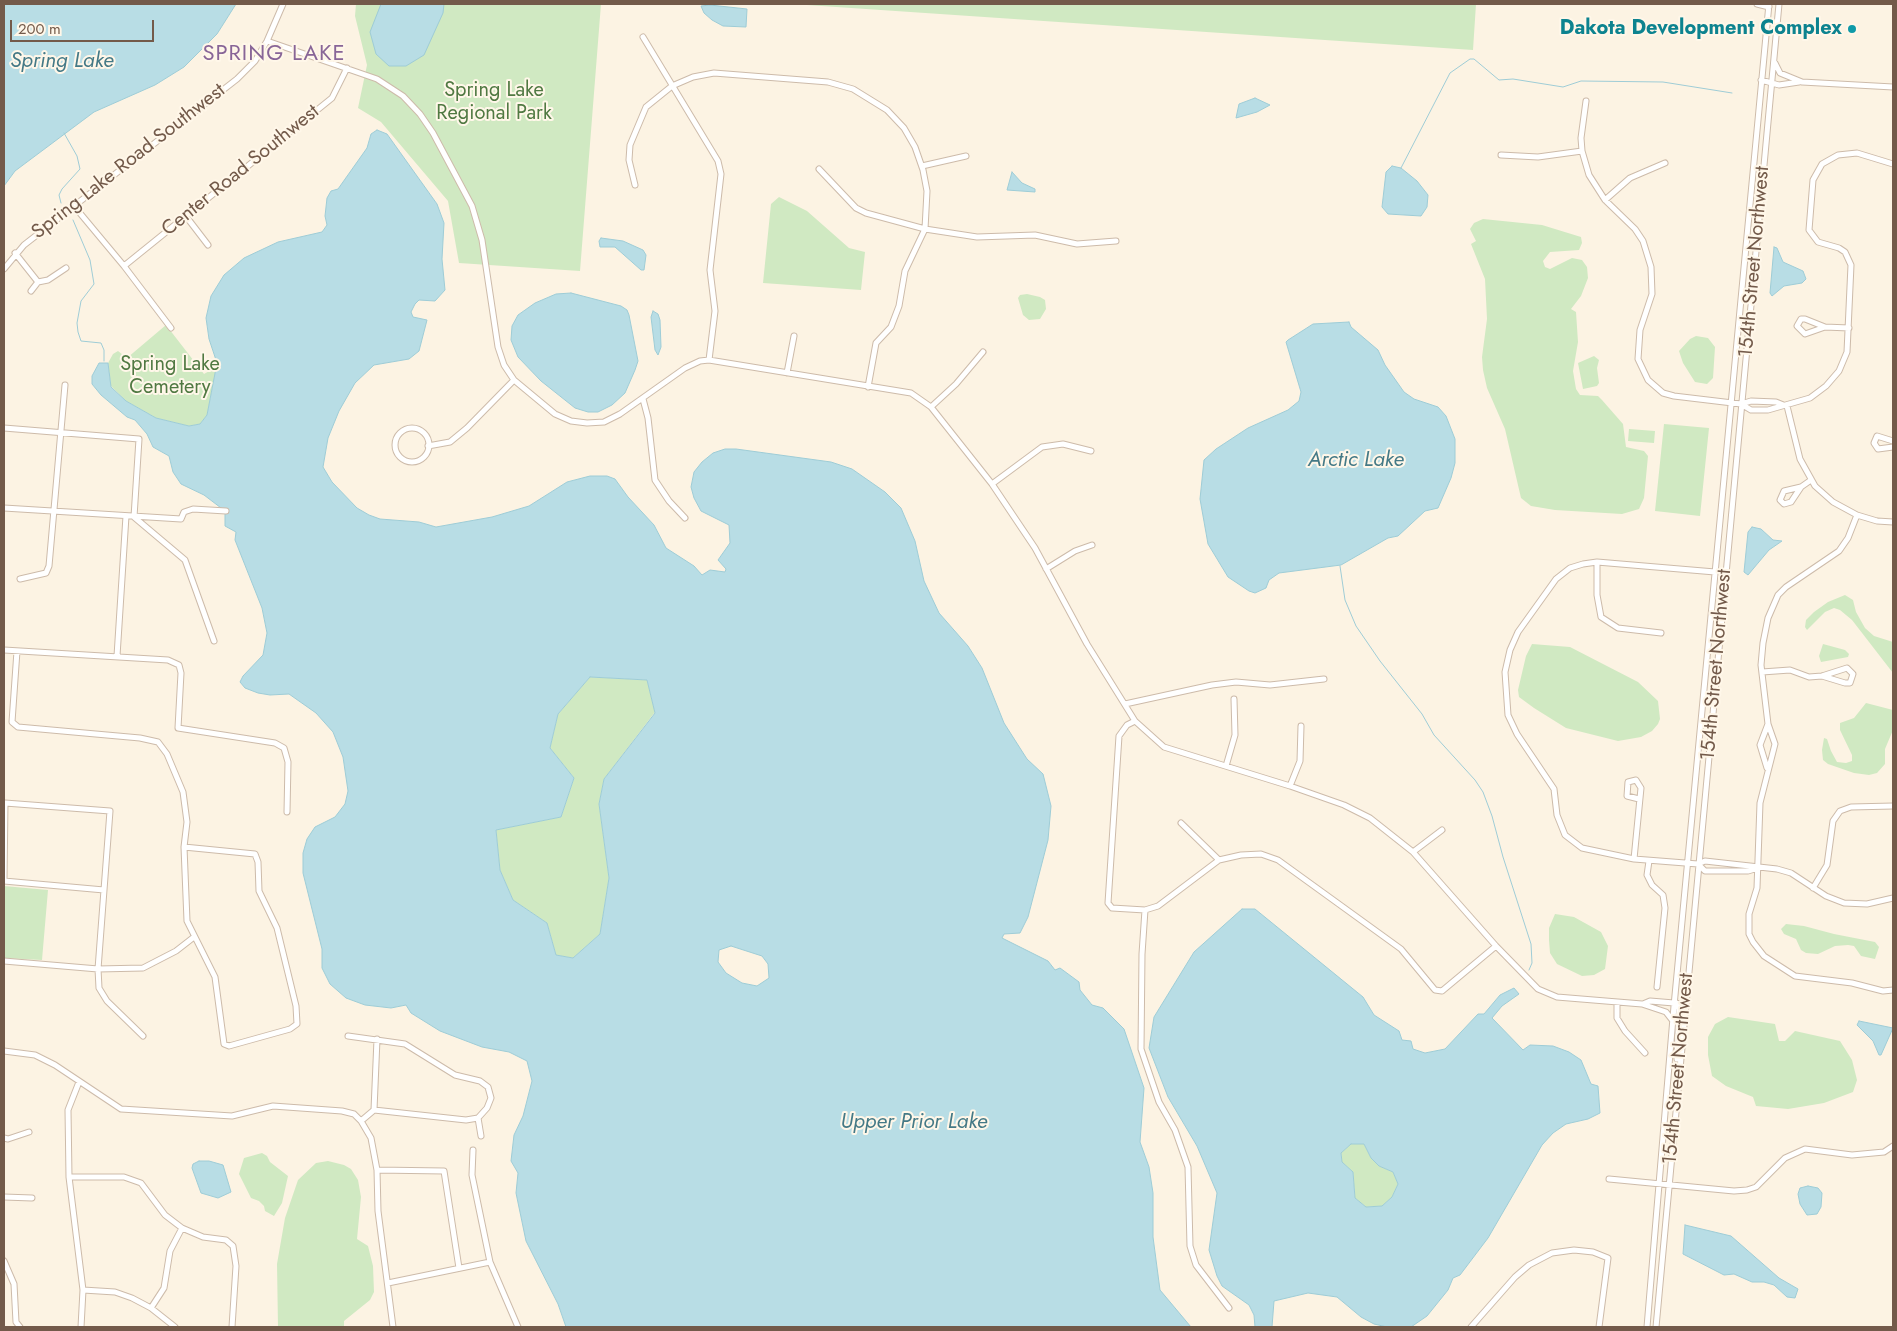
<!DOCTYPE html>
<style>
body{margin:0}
#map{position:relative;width:1897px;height:1331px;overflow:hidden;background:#fcf3e3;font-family:Jost,sans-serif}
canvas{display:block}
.frame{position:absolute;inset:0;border:5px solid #735a4a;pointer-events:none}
.scale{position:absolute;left:10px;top:20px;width:144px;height:22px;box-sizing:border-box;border:2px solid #735a4a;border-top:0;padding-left:6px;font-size:15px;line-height:18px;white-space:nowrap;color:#735a4a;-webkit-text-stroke:4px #fff7e9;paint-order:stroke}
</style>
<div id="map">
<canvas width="1897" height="1331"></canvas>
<div class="frame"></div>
<div class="scale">200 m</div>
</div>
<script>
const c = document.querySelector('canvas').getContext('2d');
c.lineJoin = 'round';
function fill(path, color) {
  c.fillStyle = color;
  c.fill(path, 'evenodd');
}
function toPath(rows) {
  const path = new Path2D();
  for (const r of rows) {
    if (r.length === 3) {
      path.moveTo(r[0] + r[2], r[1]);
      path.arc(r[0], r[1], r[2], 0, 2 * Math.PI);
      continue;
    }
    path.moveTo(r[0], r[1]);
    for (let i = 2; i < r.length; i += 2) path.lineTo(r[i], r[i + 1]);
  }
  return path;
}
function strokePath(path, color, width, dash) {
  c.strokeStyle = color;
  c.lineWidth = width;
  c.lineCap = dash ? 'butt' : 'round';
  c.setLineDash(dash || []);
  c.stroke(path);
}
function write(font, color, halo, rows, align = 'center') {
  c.font = font + ' Jost,sans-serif';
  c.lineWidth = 4;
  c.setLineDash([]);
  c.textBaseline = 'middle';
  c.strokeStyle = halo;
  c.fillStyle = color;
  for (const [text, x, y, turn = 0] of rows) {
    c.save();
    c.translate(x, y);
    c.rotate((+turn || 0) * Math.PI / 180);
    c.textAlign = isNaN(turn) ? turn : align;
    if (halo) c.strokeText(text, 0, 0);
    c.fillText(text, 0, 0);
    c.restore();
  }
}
fill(toPath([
 [356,4,601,4,580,271,459,263,448,201,381,122,358,108,367,65,355,16],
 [792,4,1476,4,1473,50],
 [779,197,807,211,849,248,865,252,861,290,763,283,771,204],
 [1483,219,1542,225,1581,237,1582,243,1579,250,1550,252,1543,261,1545,267,1550,269,1572,258,1582,260,1587,267,1588,278,1581,296,1571,309,1576,312,1578,342,1573,371,1576,389,1580,395,1598,396,1602,400,1623,424,1626,447,1644,451,1648,456,1644,498,1639,509,1622,514,1555,510,1531,506,1521,498,1505,429,1487,388,1483,370,1482,357,1487,319,1485,279,1471,244,1476,241,1470,229,1474,223],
 [1027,294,1040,297,1045,300,1046,309,1040,319,1029,320,1023,315,1018,298,1020,295],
 [166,325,204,374,211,370,216,370,207,415,200,424,189,426,156,418,126,401,111,386,108,363,113,354,118,351,127,358],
 [1696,336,1708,338,1715,347,1713,378,1707,384,1695,382,1683,363,1679,351,1690,339],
 [1594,356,1599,360,1597,368,1599,383,1597,386,1583,389,1578,363],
 [1664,424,1709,428,1700,516,1655,511],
 [1629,429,1655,431,1654,443,1628,441],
 [1845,595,1853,600,1856,612,1865,628,1874,636,1893,642,1893,673,1852,620,1840,610,1834,608,1825,612,1807,630,1805,627,1806,620,1814,612,1828,602],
 [1532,644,1570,647,1638,682,1658,701,1660,719,1658,724,1652,731,1641,737,1618,741,1566,728,1534,708,1519,697,1518,690,1526,656],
 [1823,644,1845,650,1849,654,1848,657,1821,662,1819,656],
 [590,677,647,680,655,712,604,779,599,804,609,878,600,934,573,958,556,955,547,923,513,900,500,870,496,830,561,817,574,778,550,748,558,714],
 [1866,703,1893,710,1893,730,1885,749,1885,764,1877,773,1869,775,1854,773,1828,764,1823,760,1822,750,1824,738,1827,739,1831,751,1837,762,1846,763,1852,761,1852,755,1840,730,1840,723,1854,718],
 [4,886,48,890,42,960,4,958],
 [1555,914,1574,917,1601,932,1608,946,1605,969,1594,975,1582,976,1557,964,1550,953,1549,940,1549,928],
 [1786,924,1804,926,1834,934,1875,942,1879,947,1875,959,1861,956,1854,946,1848,945,1835,946,1818,954,1806,953,1801,950,1796,939,1784,934,1781,929],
 [1728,1017,1775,1024,1779,1041,1785,1041,1795,1031,1840,1041,1852,1060,1857,1080,1853,1092,1824,1103,1788,1109,1756,1106,1753,1097,1726,1086,1712,1076,1708,1055,1708,1037,1715,1024],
 [1351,1144,1364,1144,1371,1158,1379,1166,1393,1172,1398,1184,1392,1197,1382,1206,1366,1207,1355,1198,1353,1172,1342,1162,1341,1153],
 [262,1153,267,1156,270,1162,288,1176,282,1203,274,1216,265,1211,264,1206,259,1201,251,1198,239,1174,244,1158],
 [328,1161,344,1165,351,1169,358,1180,361,1197,357,1239,368,1246,373,1266,374,1292,370,1300,344,1321,344,1327,278,1327,277,1264,285,1218,298,1180,316,1163]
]), '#d0e9c2');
const water = toPath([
 [4,4,236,4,217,34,184,67,155,85,94,112,15,171,4,186,4,4],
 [381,4,444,4,443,13,424,55,406,66,389,66,376,54,370,32,381,4],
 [710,5,747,9,746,27,723,26,712,20,704,13,701,6,710,5],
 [1255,98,1270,105,1257,112,1236,118,1239,104,1255,98],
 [377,130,387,134,437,204,444,223,442,259,445,290,435,301,419,300,415,304,411,312,413,317,427,320,419,351,409,359,374,365,355,383,339,411,328,438,323,467,332,482,357,508,369,515,380,519,419,522,436,527,492,517,529,506,567,482,590,476,607,476,615,479,628,497,654,525,666,548,694,566,702,575,710,570,725,572,726,569,718,560,730,543,729,525,701,511,694,498,691,487,694,472,702,462,713,453,725,449,736,449,831,462,852,469,885,492,901,508,915,541,924,581,939,613,968,646,982,668,1004,723,1027,759,1043,774,1051,806,1048,840,1028,917,1020,933,1004,934,1002,938,1048,961,1055,970,1060,968,1079,982,1080,990,1092,1005,1103,1008,1124,1029,1144,1088,1140,1142,1149,1167,1153,1193,1153,1237,1160,1290,1191,1327,566,1327,558,1304,526,1241,516,1193,518,1173,511,1161,514,1135,523,1116,532,1081,527,1061,509,1052,482,1047,440,1031,411,1013,406,1005,391,1008,365,1005,346,998,330,984,322,968,322,949,303,873,303,853,307,839,315,827,335,817,345,804,348,791,343,757,333,732,316,713,289,694,270,695,258,693,245,688,240,682,243,676,263,655,267,633,262,608,235,540,236,532,225,526,225,511,204,495,181,484,173,472,169,456,153,447,147,434,135,420,127,417,101,395,92,384,92,376,99,363,108,363,111,387,126,401,156,418,189,426,200,424,207,415,217,363,209,339,206,318,211,296,224,275,244,258,278,242,322,232,327,225,325,216,327,198,331,191,338,189,367,148,371,134,377,130],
 [590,677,647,680,655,713,604,779,599,804,609,878,600,934,573,958,556,955,547,923,513,900,500,870,496,830,561,817,574,778,550,748,558,714,590,677],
 [731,946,762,956,768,964,769,978,757,986,742,983,726,973,718,962,719,950,731,946],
 [1392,166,1401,168,1417,181,1428,195,1427,207,1421,216,1388,214,1382,207,1386,172,1392,166],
 [1012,172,1022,183,1035,189,1035,192,1007,190,1012,172],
 [601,238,623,241,643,250,646,255,644,270,641,270,615,247,600,247,599,241,601,238],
 [1774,247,1777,248,1783,262,1803,271,1806,279,1802,283,1784,286,1772,296,1770,293,1774,247],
 [571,293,621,306,627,310,629,315,638,361,635,370,625,393,612,405,598,412,588,412,575,408,541,381,518,357,511,340,512,326,518,315,535,303,556,294,571,293],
 [653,311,658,314,660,320,661,347,658,355,655,350,651,317,653,311],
 [1349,322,1351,327,1378,350,1385,365,1404,392,1414,399,1438,407,1446,416,1455,439,1455,463,1451,478,1438,508,1425,511,1398,536,1388,538,1341,565,1279,573,1269,580,1266,588,1255,593,1249,591,1228,577,1208,544,1200,499,1204,460,1216,449,1248,428,1288,410,1299,401,1301,392,1286,342,1288,340,1313,324,1349,322],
 [1752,527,1761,529,1773,540,1782,541,1769,550,1748,575,1744,572,1748,532,1752,527],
 [1242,909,1255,909,1363,997,1374,1015,1399,1031,1402,1040,1411,1041,1413,1049,1425,1053,1445,1049,1478,1014,1484,1014,1500,995,1514,988,1519,994,1502,1006,1492,1018,1523,1050,1530,1045,1553,1046,1569,1052,1581,1060,1591,1084,1598,1086,1600,1113,1588,1119,1566,1124,1553,1133,1542,1145,1488,1238,1460,1275,1453,1278,1448,1290,1427,1316,1411,1327,1387,1327,1374,1324,1361,1317,1337,1297,1308,1293,1274,1301,1272,1327,1255,1327,1254,1315,1249,1305,1222,1286,1217,1276,1209,1250,1217,1193,1197,1146,1168,1097,1149,1048,1154,1017,1194,952,1242,909],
 [1351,1144,1364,1144,1371,1158,1379,1166,1393,1172,1398,1184,1392,1197,1382,1206,1366,1207,1355,1198,1353,1172,1342,1162,1341,1153,1351,1144],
 [1859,1021,1893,1028,1881,1055,1879,1055,1873,1041,1857,1025,1859,1021],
 [199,1161,209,1161,223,1165,231,1192,218,1198,201,1193,192,1168,193,1164,199,1161],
 [1808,1186,1818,1188,1822,1193,1821,1207,1817,1214,1807,1215,1800,1204,1798,1194,1800,1188,1808,1186],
 [1685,1225,1731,1236,1779,1278,1798,1289,1795,1298,1787,1297,1774,1285,1764,1282,1752,1282,1734,1274,1724,1275,1683,1254,1685,1225]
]);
fill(water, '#b8dde5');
strokePath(water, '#9eccd6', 1);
strokePath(toPath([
 [1401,168,1450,73,1470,59,1474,59,1499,80,1513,79,1563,87,1581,81,1663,82,1732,93],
 [61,203,59,195,62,189,80,169,77,156,64,133],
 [73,220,90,260,94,284,81,301,77,323,78,332,81,341,101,343,104,350,104,361],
 [1340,566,1345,600,1356,626,1380,661,1422,714,1434,735,1475,780,1483,792,1492,816,1503,857,1531,944,1532,963,1529,970]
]), '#9eccd6', 1);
const minor = toPath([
 [1757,4,1769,7],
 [643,37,718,161,721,174,710,270,715,311,709,360],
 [267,41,377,79,403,96,420,114,433,133,472,206,482,240,498,347,504,365,514,380,555,414,571,421,587,423,604,422,620,414,685,368,700,361,709,360,911,393,931,407,992,484,1035,548,1087,644,1135,721,1164,747,1290,786,1344,805,1370,818,1413,852,1496,946,1538,989,1557,997,1642,1004,1666,1012,1673,1021],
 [1775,63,1780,73,1802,82,1893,87],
 [1761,80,1779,85,1799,82],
 [1586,101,1581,138,1582,151,1589,175,1605,200,1635,229,1643,241,1651,267,1652,294,1640,330,1638,359,1648,380,1663,393,1674,396,1741,404,1751,410,1768,410,1810,398,1826,386,1839,371,1847,352,1851,265,1845,252,1839,248,1818,242,1809,230,1813,180,1822,164,1838,155,1857,153,1893,164],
 [1501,155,1538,157,1582,151],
 [922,166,966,156],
 [819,169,856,208,866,213,925,229,977,237,1035,235,1077,244,1116,241],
 [635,185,629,160,630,145,646,107,672,86,693,77,714,73,828,82,853,89,887,110,904,128,915,147,923,170,927,191,925,229,905,271,899,306,891,327,876,343,868,387],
 [1605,200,1630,178,1665,163],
 [74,206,124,266,171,328],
 [185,215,208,245],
 [15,253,38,282],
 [124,266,332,98,347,68],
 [4,269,24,245,237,79,255,61,267,41,283,4],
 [31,291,38,282,48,280,66,268],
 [1825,327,1805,334,1797,326,1801,319,1805,319,1825,327,1849,328],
 [787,373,794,336],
 [643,399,648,418,655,480,669,501,685,518],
 [1741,404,1751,401,1776,402,1786,406],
 [1787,406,1800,459,1815,486,1833,502,1857,515,1877,521,1893,522],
 [931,407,956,384,983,352],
 [4,428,139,439,134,517,185,560,214,641],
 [412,445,17],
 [1893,441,1877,436,1874,443,1878,449,1893,447],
 [428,446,450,442,467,428,514,380],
 [992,484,1042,447,1063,444,1091,451],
 [1801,487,1791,502,1784,504,1780,500,1784,491,1801,487,1811,480],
 [4,508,181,519,184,512,193,509,226,511],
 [1857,515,1848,538,1839,551,1786,587,1778,595,1768,618,1763,643,1761,665,1768,724,1775,744,1760,803,1757,888,1749,914,1749,934,1753,942,1764,956,1795,976,1852,983,1883,991,1893,990],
 [1597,562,1597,595,1601,617,1618,628,1661,633],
 [1046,569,1075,551,1092,545],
 [1715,572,1597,562,1583,564,1570,568,1556,579,1518,632,1510,650,1505,672,1508,715,1517,734,1554,789,1557,815,1565,835,1582,848,1634,859,1698,864,1705,861,1777,869,1791,873,1826,896,1844,903,1867,904,1893,898],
 [20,579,46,573,49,566,65,385],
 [4,650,168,660,179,665,181,673,178,728,275,743,284,748,288,762,287,812],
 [17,651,12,722,18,727,140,738,158,742,167,754,183,792,187,822,184,847,187,921,215,977,224,1044,229,1046,290,1029,297,1024,296,1006,277,928,259,891,258,862,255,854,184,847],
 [117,656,126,516],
 [1762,672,1790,670,1809,677,1822,676,1847,668,1853,674,1850,683,1845,683,1822,676],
 [1125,704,1212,685,1236,682,1270,685,1324,679],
 [1135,721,1127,725,1119,736,1108,903,1112,908,1145,910,1158,906,1219,860,1241,855,1261,854,1278,860,1401,949,1435,990,1442,991,1496,946],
 [1226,766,1235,735,1234,699],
 [1767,768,1760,745,1768,724],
 [1290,786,1300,761,1301,726],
 [1181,823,1219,860],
 [1413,852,1442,830],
 [1634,859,1641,788,1636,780,1628,782,1627,796,1639,799],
 [1649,861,1647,875,1652,885,1663,895,1665,908,1657,987],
 [1698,864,1705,871,1748,871,1758,868],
 [4,881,5,803,110,811,98,969,99,988,107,1001,143,1036],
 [4,881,104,890],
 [1813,888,1827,865,1833,821,1840,811,1851,807,1893,806],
 [1145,910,1142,954,1141,1049,1159,1102,1175,1130,1188,1167,1190,1246,1196,1265,1229,1308],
 [4,961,98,969,143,968,176,951,194,937],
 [1617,1002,1617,1018,1625,1031,1645,1053],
 [1674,1003,1677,1003,1679,1008,1677,1059],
 [1643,1004,1650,1001,1674,1003],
 [348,1036,405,1044,455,1075,480,1081,488,1087,491,1098,487,1108,478,1118,466,1120,374,1110],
 [377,1039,374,1110,361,1121,371,1138,377,1170,378,1211,393,1327],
 [4,1051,35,1055,55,1065,121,1109,232,1116,273,1106,342,1111,354,1114,361,1121],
 [79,1082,68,1110,69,1177,83,1290,81,1327],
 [478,1118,481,1136],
 [4,1138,8,1139,29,1132],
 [473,1150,472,1175,490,1262,518,1327],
 [377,1170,444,1171,459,1268],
 [69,1177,124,1177,141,1183,165,1215,182,1228,203,1237,226,1240,233,1246,236,1266,232,1327],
 [1609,1179,1734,1191,1747,1190,1756,1187,1785,1158,1805,1149,1852,1155,1884,1152,1893,1146],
 [4,1197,32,1198],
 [4,1261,14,1284,16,1322,20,1327],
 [388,1283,490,1262],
 [83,1290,115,1292,132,1298,151,1308,175,1327],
 [151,1308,164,1288,170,1251,182,1228],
 [1471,1327,1515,1277,1529,1265,1552,1253,1574,1250,1593,1252,1608,1258,1599,1327],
 [1647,1327,1674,1006,1769,4],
 [1656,1327,1779,4]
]);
strokePath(minor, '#cdbbaa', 7);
strokePath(minor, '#fff', 5);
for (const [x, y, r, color] of [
 [1852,29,5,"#0f9aa8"]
]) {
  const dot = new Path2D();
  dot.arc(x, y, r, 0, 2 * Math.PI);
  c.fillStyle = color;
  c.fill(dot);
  strokePath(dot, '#fff7e9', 2);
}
write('bold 20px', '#0d838f', '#fff7e9', [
 ["Dakota Development Complex",1842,29]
], 'right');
write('20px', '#507942', '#fff7e9', [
 ["Spring Lake",494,91],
 ["Regional Park",494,114],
 ["Spring Lake",170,365],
 ["Cemetery",170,388]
]);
write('20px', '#735a4a', '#fff7e9', [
 ["Spring Lake Road Southwest",129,162,-38],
 ["Center Road Southwest",241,171,-39],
 ["154th Street Northwest",1755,262,-85],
 ["154th Street Northwest",1717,665,-85],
 ["154th Street Northwest",1679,1069,-85]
]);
write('italic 21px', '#447986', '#fff7e9', [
 ["Spring Lake",62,62],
 ["Arctic Lake",1356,461],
 ["Upper Prior Lake",914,1123]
]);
c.letterSpacing = '1px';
write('22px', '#886597', '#fff7e9', [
 ["SPRING LAKE",274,55]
]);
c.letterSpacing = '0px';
</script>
